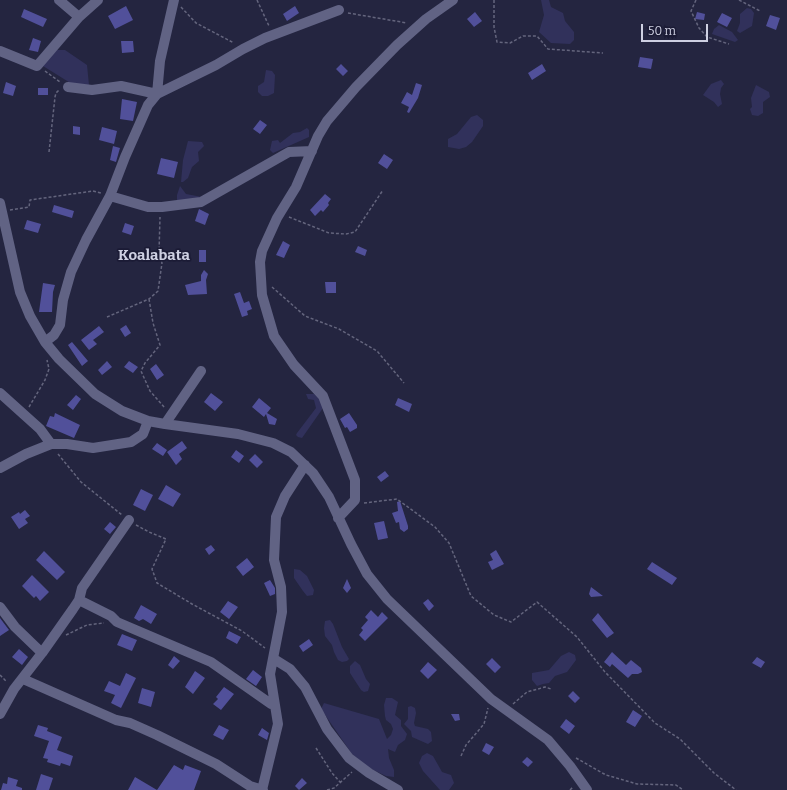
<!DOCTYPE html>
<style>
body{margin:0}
#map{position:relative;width:787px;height:790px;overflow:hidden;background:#242540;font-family:Bitter,serif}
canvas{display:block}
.scale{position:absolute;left:641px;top:24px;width:67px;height:18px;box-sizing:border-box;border:2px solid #ced0e2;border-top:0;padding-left:5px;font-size:12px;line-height:14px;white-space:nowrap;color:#ced0e2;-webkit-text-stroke:3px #1b1b35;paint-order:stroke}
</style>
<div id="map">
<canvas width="787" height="790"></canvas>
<div class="scale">50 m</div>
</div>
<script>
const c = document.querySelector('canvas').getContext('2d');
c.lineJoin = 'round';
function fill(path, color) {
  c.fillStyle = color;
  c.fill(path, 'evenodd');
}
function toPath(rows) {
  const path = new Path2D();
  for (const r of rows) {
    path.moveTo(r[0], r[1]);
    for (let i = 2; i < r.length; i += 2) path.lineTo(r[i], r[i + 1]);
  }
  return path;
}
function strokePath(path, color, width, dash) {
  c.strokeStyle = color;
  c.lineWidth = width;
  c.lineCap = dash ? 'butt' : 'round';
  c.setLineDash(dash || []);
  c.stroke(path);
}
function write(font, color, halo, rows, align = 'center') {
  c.font = font + ' Bitter,serif';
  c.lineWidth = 3.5;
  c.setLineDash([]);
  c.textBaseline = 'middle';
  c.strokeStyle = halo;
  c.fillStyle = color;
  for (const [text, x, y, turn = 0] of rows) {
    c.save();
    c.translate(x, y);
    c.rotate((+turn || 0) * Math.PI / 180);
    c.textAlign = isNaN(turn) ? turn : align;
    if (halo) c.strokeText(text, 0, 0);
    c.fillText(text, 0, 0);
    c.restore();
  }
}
fill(toPath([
 [541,0,549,0,551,7,563,13,565,21,574,32,574,40,570,44,551,43,539,32,544,15],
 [747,8,751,9,754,13,752,26,740,33,737,31,740,23,740,14],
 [719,25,732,32,738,40,735,42,712,34,714,29],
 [57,50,65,50,87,65,89,85,72,84,43,66,48,57],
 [266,70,272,71,275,75,274,93,268,96,262,96,258,92,258,86,264,82],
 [721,80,724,84,721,88,720,94,722,104,718,107,714,102,703,95,711,84],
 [756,85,769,92,770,97,763,102,763,113,758,116,752,115,750,109,752,107,751,98],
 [477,115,483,120,483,126,472,142,466,147,459,149,448,147,448,139,457,134,471,117],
 [307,128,309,130,309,137,273,153,270,150,272,141,278,140,280,143,293,133,300,132],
 [188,141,202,142,204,146,198,152,199,161,192,167,188,178,183,182,181,182,183,160],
 [180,186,186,194,202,197,177,203,177,195],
 [306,394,314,394,322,400,323,408,302,438,298,437,296,435,297,433,316,408,314,400,308,399],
 [294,569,300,570,307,576,314,590,313,595,307,596,303,591,294,578],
 [330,620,333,624,342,647,349,659,347,661,342,662,338,660,334,652,332,645,325,636,324,628,325,621],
 [569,652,575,655,576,660,567,672,555,676,549,683,543,684,537,686,532,680,532,673,549,670,561,656],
 [355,661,360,665,366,679,370,684,368,691,364,692,361,690,350,673,350,666],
 [386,698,392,698,398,702,395,715,401,720,401,726,407,734,405,740,398,745,395,752,388,749,389,758,394,770,394,777,386,776,367,767,352,754,321,709,324,703,379,719,387,739,391,735,393,729,391,724,386,720,385,716,384,705],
 [411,706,415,708,416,713,414,723,415,726,428,729,431,732,432,741,428,744,412,737,411,731,404,724,408,719,408,707],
 [427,753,433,756,442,772,451,775,454,783,449,790,440,790,423,771,419,763,422,756]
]), '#31315b');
fill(toPath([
 [126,6,133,20,115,29,108,16],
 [295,6,299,13,287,21,283,14],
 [24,9,47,19,43,27,21,17],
 [475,12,482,21,474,27,467,19],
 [697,12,705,14,704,20,695,19],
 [722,13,732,18,727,27,717,22],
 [770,15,780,18,776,30,766,26],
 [667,27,669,27,676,29,671,35,667,36,664,31],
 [33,38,41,41,38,52,29,50],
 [121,41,133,41,134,52,122,53],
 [640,57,653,59,651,69,638,67],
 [341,64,348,71,343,76,336,69],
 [542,64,546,71,532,80,528,73],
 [6,82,16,86,13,96,3,93],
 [416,83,422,85,418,98,409,113,407,112,409,107,401,103,407,92,412,95],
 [38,88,48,88,48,95,38,95],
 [122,99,137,102,133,121,120,119],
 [260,120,267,125,260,134,253,129],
 [73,126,80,127,80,135,73,134],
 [102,127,117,131,114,144,99,140],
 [113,146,120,148,116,162,110,160],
 [384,154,393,160,387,169,378,163],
 [161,158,178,162,174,178,157,174],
 [325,194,331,199,328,203,329,205,323,212,321,210,315,216,310,210],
 [54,205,74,211,72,218,52,212],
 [199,209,209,214,205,225,195,221],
 [27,220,41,224,38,233,24,229],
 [125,223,134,226,131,235,122,232],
 [283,241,290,245,284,258,276,255],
 [358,246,367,250,365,256,355,252],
 [199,250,206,250,206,262,199,262],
 [204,270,208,274,206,280,207,294,188,295,185,285,201,281,201,275],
 [325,282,336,282,336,293,326,293],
 [43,283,55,285,53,292,52,312,39,312],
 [240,292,244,303,249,301,252,309,247,311,248,315,242,317,234,294],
 [126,325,131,333,125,337,120,329],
 [99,326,104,332,93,340,97,344,89,350,81,340],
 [72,342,88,361,82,366,68,345],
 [107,361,112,367,102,375,98,370],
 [129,361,138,367,133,373,124,367],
 [156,364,164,375,157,380,150,369],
 [211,393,223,402,215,411,204,402],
 [76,395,81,399,73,410,67,405],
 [259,398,271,408,267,413,277,419,275,425,269,424,266,414,264,417,252,407],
 [398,398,412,404,409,412,395,405],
 [55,413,80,425,74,438,46,426,50,416,54,417],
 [349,413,357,425,357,428,350,432,347,427,345,428,340,419],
 [182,441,187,448,179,454,182,459,176,465,167,452],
 [157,443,167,450,163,456,152,449],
 [236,450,244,456,239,463,231,457],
 [255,454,263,462,257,468,249,460],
 [385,471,389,476,381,482,377,477],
 [166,485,181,494,173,507,158,499],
 [141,489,153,495,145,511,133,505],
 [400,501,408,526,408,529,404,532,400,529,399,522,396,523,392,513,398,511,397,502],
 [25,510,30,516,25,519,28,523,19,529,11,517,19,512,20,514],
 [384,521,388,538,378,540,374,523],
 [110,522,116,527,110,534,104,529],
 [211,545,215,550,209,555,205,549],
 [496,550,504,564,492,570,488,562,493,560,490,554],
 [44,551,65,572,57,580,36,560],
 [247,558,254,567,243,576,236,567],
 [652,562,677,578,672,585,647,569],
 [32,575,49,592,40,601,36,596,34,598,22,586],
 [347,579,351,588,347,593,343,588],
 [270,580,275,588,275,594,270,596,264,583],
 [591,587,603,596,591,597,589,594],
 [428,599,434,606,429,611,423,603],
 [228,601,238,607,229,619,220,612],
 [141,605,157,614,151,624,143,619,139,621,134,618],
 [371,610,378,617,382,612,388,618,365,641,359,635,363,630,361,628,368,620,365,617],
 [598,613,614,633,607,638,592,620],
 [0,618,9,630,0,636],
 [229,631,241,637,237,644,226,638],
 [122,634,137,640,132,651,117,645],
 [309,639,313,645,303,652,299,646],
 [19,649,28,657,22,665,12,657],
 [612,652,626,665,631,660,641,668,642,672,638,674,632,674,628,678,612,664,610,667,604,662],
 [174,656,180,661,173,669,168,665],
 [757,657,765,662,761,668,752,663],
 [492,658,501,667,495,673,486,664],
 [428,662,437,670,428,679,420,671],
 [253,670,262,677,256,686,246,679],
 [195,671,205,678,193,694,185,687],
 [126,673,136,678,121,708,111,703,115,695,104,691,109,681,120,686],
 [224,687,234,694,221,710,213,704,218,699,216,697],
 [142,688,155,692,151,707,138,703],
 [573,691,580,698,575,703,568,696],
 [633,710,642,716,635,727,626,722],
 [451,714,459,714,460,720,455,721],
 [566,719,575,726,569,734,560,727],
 [38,725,48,728,47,731,62,737,57,750,73,756,70,766,61,763,60,766,47,762,48,759,43,758,49,741,34,736],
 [219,725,229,730,223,740,213,735],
 [262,728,269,733,267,740,258,735],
 [486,743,494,747,489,755,482,751],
 [527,757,533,762,528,767,522,762],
 [174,765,183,770,185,765,201,771,194,790,128,790,135,777,157,790],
 [41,774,53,778,49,790,36,790],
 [8,777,18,780,16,786,22,788,22,790,1,790,3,783,7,784],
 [302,778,307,783,299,790,295,786]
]), '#51509a');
strokePath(toPath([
 [257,0,269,26],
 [494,0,494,27,497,42,510,43,523,36,537,36,548,49,603,53],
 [696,0,691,11,699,28,707,37,729,44],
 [739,0,760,11],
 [181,7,196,23,234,43],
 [348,13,407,23],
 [45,71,60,82],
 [49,152,55,97,56,93,59,90],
 [10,210,29,207,30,200,93,191,101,193],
 [289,217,329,233,346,234,355,232,383,190],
 [272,287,305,316,339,329,377,351,404,383],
 [149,299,153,323,160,345,145,363,141,371,150,391,165,408],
 [107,317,149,299,158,291,162,263,159,253,160,217],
 [29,407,45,380,49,369,47,360],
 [58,454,81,482,122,515],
 [364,503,397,499,435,527,449,543,471,596,494,615,511,622,537,602,577,637,605,672,655,723,680,739,714,773,736,790],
 [136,525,149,532,166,539,152,569,157,583,192,604,242,631,265,648],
 [66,635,87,625,104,623],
 [0,675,7,682],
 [513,704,527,692,545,687,551,689],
 [316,748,332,773,341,783],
 [461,756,466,745,484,724,488,708],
 [576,758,606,775,620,779,637,784,676,785,683,790],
 [327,790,334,788,352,772],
 [570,790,573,787]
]), '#64657d', 1.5, [3, 2]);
strokePath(toPath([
 [59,0,79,17],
 [0,51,37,66,79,17,98,0],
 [68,87,92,90,121,86,157,94,160,61,174,0],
 [110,196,148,207,162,207,201,202,289,152,312,151],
 [0,203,20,292,30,316,45,342,59,359,95,394,122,411,148,421,165,424,238,434,273,443,291,452,313,473,329,497,351,544,367,574,387,599,491,699,548,740,570,766,587,790],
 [45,342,54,335,60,325,63,300,71,272,86,240,110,196,125,157,148,105,157,94,216,65,243,49,265,38,339,10],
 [0,393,40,429,51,444],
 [165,424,201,371],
 [0,468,26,454,51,444,67,444,93,448,131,442,143,434,148,421],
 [338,518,355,500,355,480,323,396,294,365,274,336,262,295,260,262,262,251,277,218,296,187,318,136,327,121,356,87,397,45,426,19,453,0],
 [79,600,111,616,117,622,211,662,271,704,274,703],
 [0,607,15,627,42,653],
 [274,659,290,669,305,687,327,729,349,758,369,773,398,790],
 [23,679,116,720,130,723,157,735,216,764,250,786,263,790],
 [0,714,14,689,42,653,73,609,79,600,82,588,129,520],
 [262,790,278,724,270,674,282,612,281,587,274,560,276,517,285,496,305,465]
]), '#616384', 10);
write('bold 15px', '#ced0e2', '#1b1b35', [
 ["Koalabata",154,256]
]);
</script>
